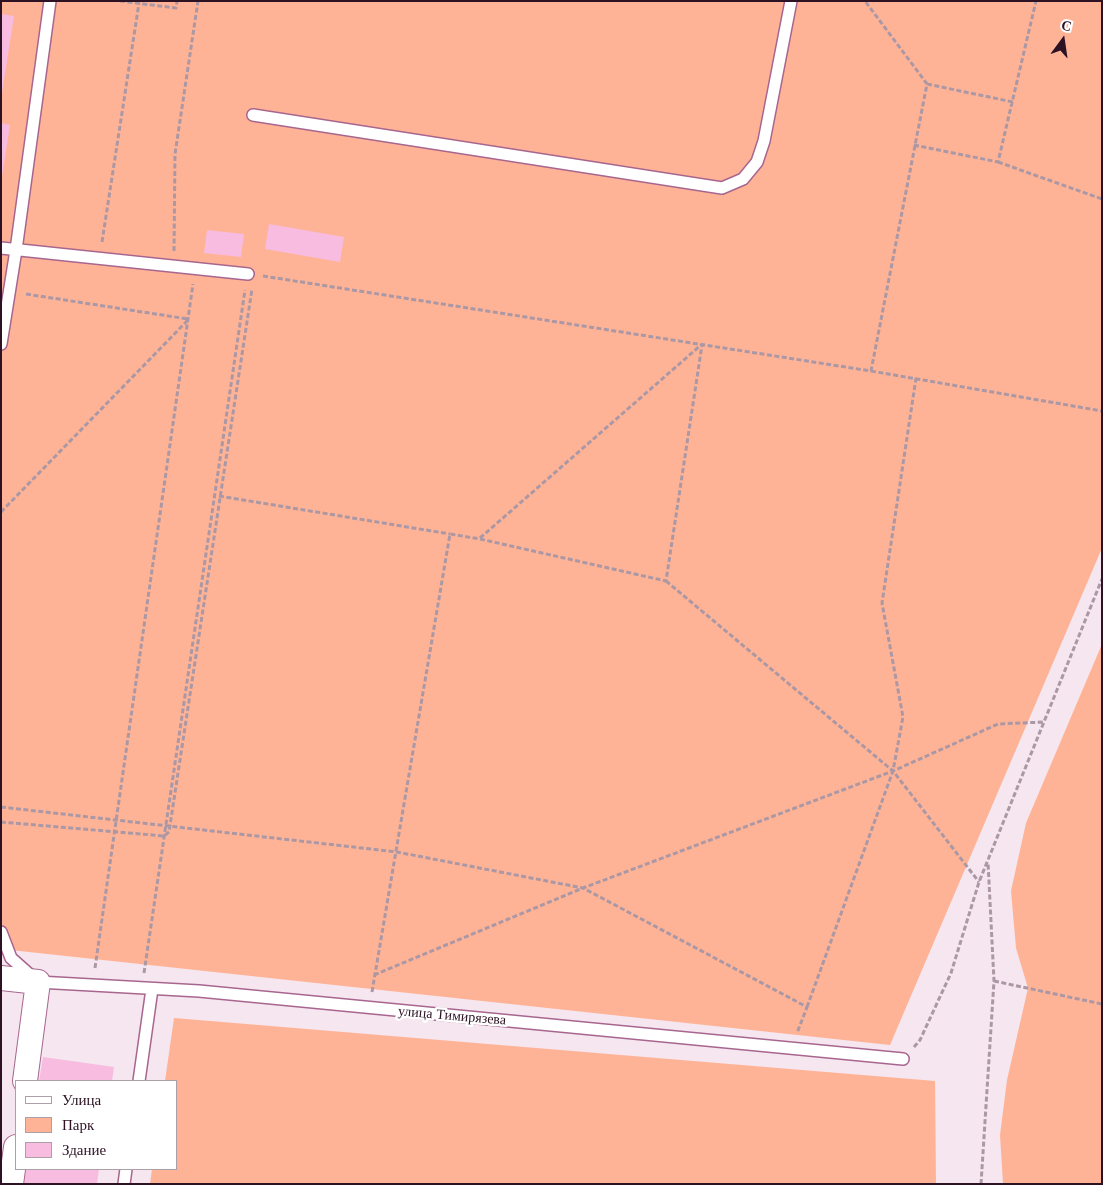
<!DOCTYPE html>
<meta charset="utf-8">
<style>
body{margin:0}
#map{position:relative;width:1103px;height:1185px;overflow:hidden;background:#f5e6ef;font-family:"Libre Baskerville",serif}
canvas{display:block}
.frame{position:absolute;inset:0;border:2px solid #2c1223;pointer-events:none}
.legend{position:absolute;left:15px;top:1080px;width:162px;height:90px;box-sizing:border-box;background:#fff;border:1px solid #aba0a7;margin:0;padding:6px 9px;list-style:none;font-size:15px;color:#2c1223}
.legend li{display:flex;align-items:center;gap:10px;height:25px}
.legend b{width:25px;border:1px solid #aba0a7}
.north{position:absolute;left:1038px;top:15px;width:50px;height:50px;-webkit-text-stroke:4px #fff;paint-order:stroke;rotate:14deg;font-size:14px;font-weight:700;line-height:20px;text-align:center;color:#2c1223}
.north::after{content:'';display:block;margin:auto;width:18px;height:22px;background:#2c1223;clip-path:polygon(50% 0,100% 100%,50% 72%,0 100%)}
</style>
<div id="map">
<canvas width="1103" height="1185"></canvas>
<div class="frame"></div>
<ul class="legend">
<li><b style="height:6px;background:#fff"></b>Улица</li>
<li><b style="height:14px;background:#ffb396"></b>Парк</li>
<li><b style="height:14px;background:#f7bce0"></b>Здание</li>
</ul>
<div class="north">С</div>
</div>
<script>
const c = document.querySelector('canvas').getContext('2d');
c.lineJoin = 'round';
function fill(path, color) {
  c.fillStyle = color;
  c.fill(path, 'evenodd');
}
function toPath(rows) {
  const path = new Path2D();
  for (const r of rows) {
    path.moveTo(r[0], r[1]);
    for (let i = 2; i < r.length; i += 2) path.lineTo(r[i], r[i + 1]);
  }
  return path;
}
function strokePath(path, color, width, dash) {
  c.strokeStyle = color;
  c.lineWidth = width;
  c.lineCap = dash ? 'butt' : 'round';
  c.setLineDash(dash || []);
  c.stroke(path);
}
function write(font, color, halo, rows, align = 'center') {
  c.font = font + ' "Libre Baskerville",serif';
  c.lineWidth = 5;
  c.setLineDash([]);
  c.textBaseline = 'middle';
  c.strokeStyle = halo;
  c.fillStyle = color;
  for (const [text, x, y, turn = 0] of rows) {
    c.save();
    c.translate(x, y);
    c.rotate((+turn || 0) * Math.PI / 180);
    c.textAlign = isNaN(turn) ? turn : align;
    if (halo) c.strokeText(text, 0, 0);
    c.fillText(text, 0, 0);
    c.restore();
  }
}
fill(toPath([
 [1,1,1102,1,1102,548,890,1045,1,949],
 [1102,644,1102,1184,1003,1184,1000,1135,1007,1080,1028,988,1016,948,1011,891,1026,823],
 [174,1018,935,1081,936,1184,150,1184,152,1169,176,1169,176,1081,165,1081]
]), '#ffb396');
fill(toPath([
 [1,14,14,16,2,93,1,93],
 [1,123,10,125,2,176,1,176],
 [269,224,344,237,340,262,265,249],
 [207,230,244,234,241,257,204,253],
 [43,1057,114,1067,112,1081,39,1081],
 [26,1169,99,1169,97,1184,24,1184]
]), '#f7bce0');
const lane = toPath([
 [253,115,722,188,743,179,757,162,764,141,791,1],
 [1,248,248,274],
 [1,344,16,250,50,1],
 [1,932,11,958,38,982,199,991,903,1059],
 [139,1081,152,989],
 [124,1184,126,1169]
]);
const street = toPath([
 [1,978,38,982,25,1081],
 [11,1184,16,1147]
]);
strokePath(lane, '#a8668f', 14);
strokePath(street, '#a8668f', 26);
strokePath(toPath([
 [120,1,176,8,177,1],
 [927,84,1013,102],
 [914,145,998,162,1036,1],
 [998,162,1102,199],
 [102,242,139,3],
 [174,251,175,154,198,1],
 [263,276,871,371,927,84,865,1],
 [26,294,188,319],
 [871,371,1102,411],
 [219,496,450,534],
 [1,512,188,320],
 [480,538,701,345],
 [666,581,893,771,979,882],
 [1,807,397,852,583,888,807,1007,797,1033],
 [1,822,164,836,169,832,252,289],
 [95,968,193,284],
 [144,973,245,290],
 [374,975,583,888,893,771,998,724,1044,722],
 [994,981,1102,1004],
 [372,992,450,534,480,539,666,581,702,345],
 [807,1007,893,771,903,717,882,603,916,378],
 [914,1047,920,1040,951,973,979,882,1102,579],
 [981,1184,994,981,988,862]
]), '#ab98a4', 3, [5, 2.5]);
strokePath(lane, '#fff', 11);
strokePath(street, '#fff', 24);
write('14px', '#2c1223', '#fff', [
 ["улица Тимирязева",452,1016,5]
]);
</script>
